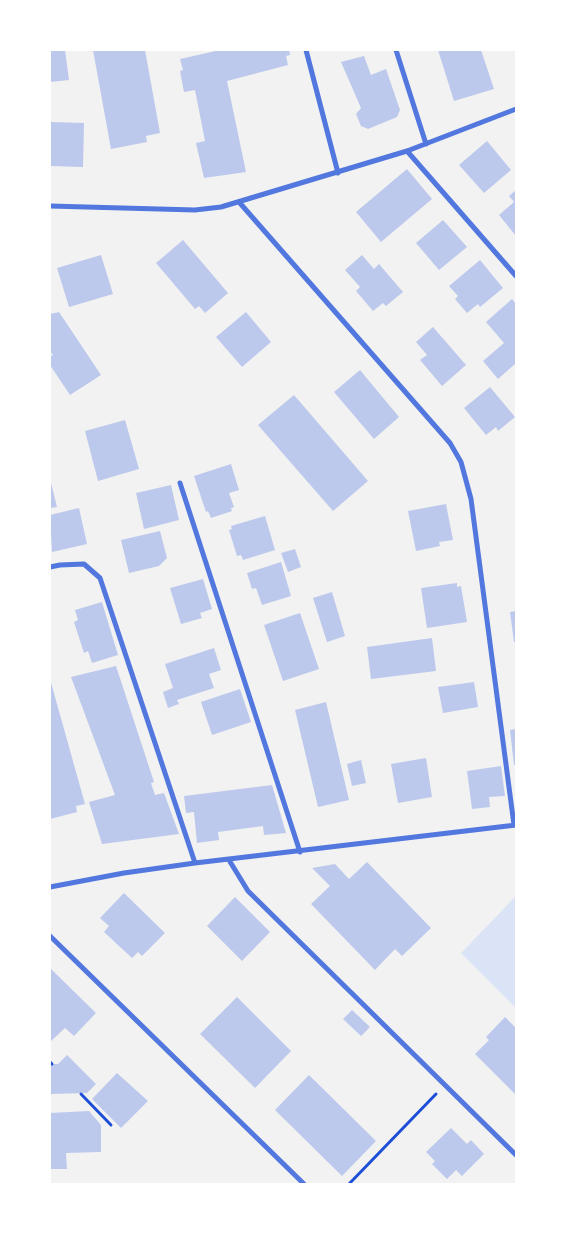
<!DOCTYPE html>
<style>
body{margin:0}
#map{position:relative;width:566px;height:1234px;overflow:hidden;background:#f2f2f2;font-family:Inter,sans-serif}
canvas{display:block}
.frame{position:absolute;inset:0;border:51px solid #fff;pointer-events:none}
</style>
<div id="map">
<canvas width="566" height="1234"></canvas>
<div class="frame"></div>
</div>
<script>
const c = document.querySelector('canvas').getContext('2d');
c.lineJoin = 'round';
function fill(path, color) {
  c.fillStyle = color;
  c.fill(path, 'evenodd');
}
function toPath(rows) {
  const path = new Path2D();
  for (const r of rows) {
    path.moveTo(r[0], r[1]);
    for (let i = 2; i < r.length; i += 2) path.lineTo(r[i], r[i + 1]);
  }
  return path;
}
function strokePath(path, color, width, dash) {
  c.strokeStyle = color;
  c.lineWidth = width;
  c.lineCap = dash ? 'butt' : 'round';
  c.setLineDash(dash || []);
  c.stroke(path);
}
fill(toPath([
 [516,896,516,1008,461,953]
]), '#dbe4f7');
fill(toPath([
 [50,50,65,50,69,80,50,82],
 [93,50,145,50,160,133,146,136,147,142,111,149],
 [220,50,289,50,290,55,286,56,288,65,227,81,246,172,204,178,196,143,205,141,195,90,184,92,180,71,183,70,180,59],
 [438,50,481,50,494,89,454,101],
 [364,56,371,75,386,69,400,110,397,117,368,129,361,126,356,114,361,108,341,62],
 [50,122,84,123,83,167,50,166],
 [487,141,511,170,484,193,459,165],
 [407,169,432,199,381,242,356,212],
 [516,190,516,236,499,215,514,202,509,196],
 [443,220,467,247,439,270,416,243],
 [183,240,228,293,205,313,199,306,195,309,156,263],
 [101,255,113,294,69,307,57,268],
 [362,255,374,269,379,264,403,292,386,306,383,303,373,311,356,291,360,287,345,270],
 [480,260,503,288,480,307,478,304,467,313,455,299,458,296,449,286],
 [512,299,516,304,516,363,498,379,483,361,504,343,486,322],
 [59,312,101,375,70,395,50,365,50,357,53,355,50,351,50,314],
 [246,312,271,342,242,367,216,337],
 [433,327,466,365,442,386,420,360,427,355,416,342],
 [360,370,399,417,374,439,334,392],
 [490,387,515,417,498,431,496,427,486,435,464,408],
 [294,395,368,481,333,511,258,425],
 [125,420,139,469,98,481,85,431],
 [231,464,239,490,229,493,234,507,231,508,232,511,211,518,208,511,206,512,194,476],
 [50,479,57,507,50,508],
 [171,485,179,520,144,529,136,493],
 [446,504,453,540,439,542,440,546,416,551,408,511],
 [79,508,87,544,52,552,50,515],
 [265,516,275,550,243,560,241,555,237,556,229,530,232,529,231,526],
 [160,531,167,558,159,566,129,573,121,540],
 [295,549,301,567,288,572,281,553],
 [281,562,291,596,262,605,256,588,252,589,247,573],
 [203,579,212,609,200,613,202,618,181,624,170,588],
 [457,583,457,587,461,586,467,622,427,628,421,588],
 [332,592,345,636,327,642,313,598],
 [102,602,118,655,92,663,88,651,84,653,74,622,78,620,75,610],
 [516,611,516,642,514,642,510,612],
 [300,613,319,669,283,681,264,625],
 [432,638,436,671,371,679,367,647],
 [214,648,221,670,209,674,214,688,177,700,179,704,168,708,163,692,173,688,165,664],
 [116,666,154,782,151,783,155,795,164,793,179,834,102,844,89,802,115,795,71,677],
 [50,679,85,804,76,806,77,812,50,819],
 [474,682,478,707,443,713,438,687],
 [240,689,251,722,212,735,201,702],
 [326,702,349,800,318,807,295,710],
 [516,729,516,765,514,765,510,730],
 [426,758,432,797,398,803,391,764],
 [361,760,366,783,352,786,347,764],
 [501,766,505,796,489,797,490,807,472,809,467,771],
 [272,785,286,833,264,835,263,826,218,832,219,840,197,843,194,812,186,813,184,796],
 [367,862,431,928,402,956,395,949,375,970,311,904,330,886,312,868,335,864,349,879],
 [124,893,165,933,142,956,138,952,132,958,104,932,109,926,100,918],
 [235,897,270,932,242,961,207,926],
 [50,968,96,1013,74,1036,65,1028,50,1042],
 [237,997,291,1051,255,1088,200,1034],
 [352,1010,370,1027,361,1036,343,1019],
 [505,1017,516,1028,516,1095,475,1054,489,1040,486,1037],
 [67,1055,96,1084,87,1093,50,1094,50,1064,58,1064],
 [117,1073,148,1101,121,1128,92,1099],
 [309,1075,376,1141,342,1176,275,1110],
 [89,1111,101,1125,101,1152,66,1153,67,1169,50,1169,50,1113],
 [451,1128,467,1144,471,1140,484,1154,462,1176,456,1170,447,1179,432,1164,435,1161,426,1152]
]), '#bdc9ec');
strokePath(toPath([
 [50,1062,52,1064],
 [81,1094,111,1125],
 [349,1184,436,1094]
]), '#1d4ed8', 3);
strokePath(toPath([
 [306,50,338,173],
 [396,50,426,144],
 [407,151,516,276],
 [239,202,450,443,461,462,471,499,514,825],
 [50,206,195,210,221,207,407,151,516,109],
 [180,483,300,852],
 [50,567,60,565,84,564,100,578,195,863],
 [229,860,248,891,516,1155],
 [50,887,124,873,195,863,516,825],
 [50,936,304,1184]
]), '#5277de', 5);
</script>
